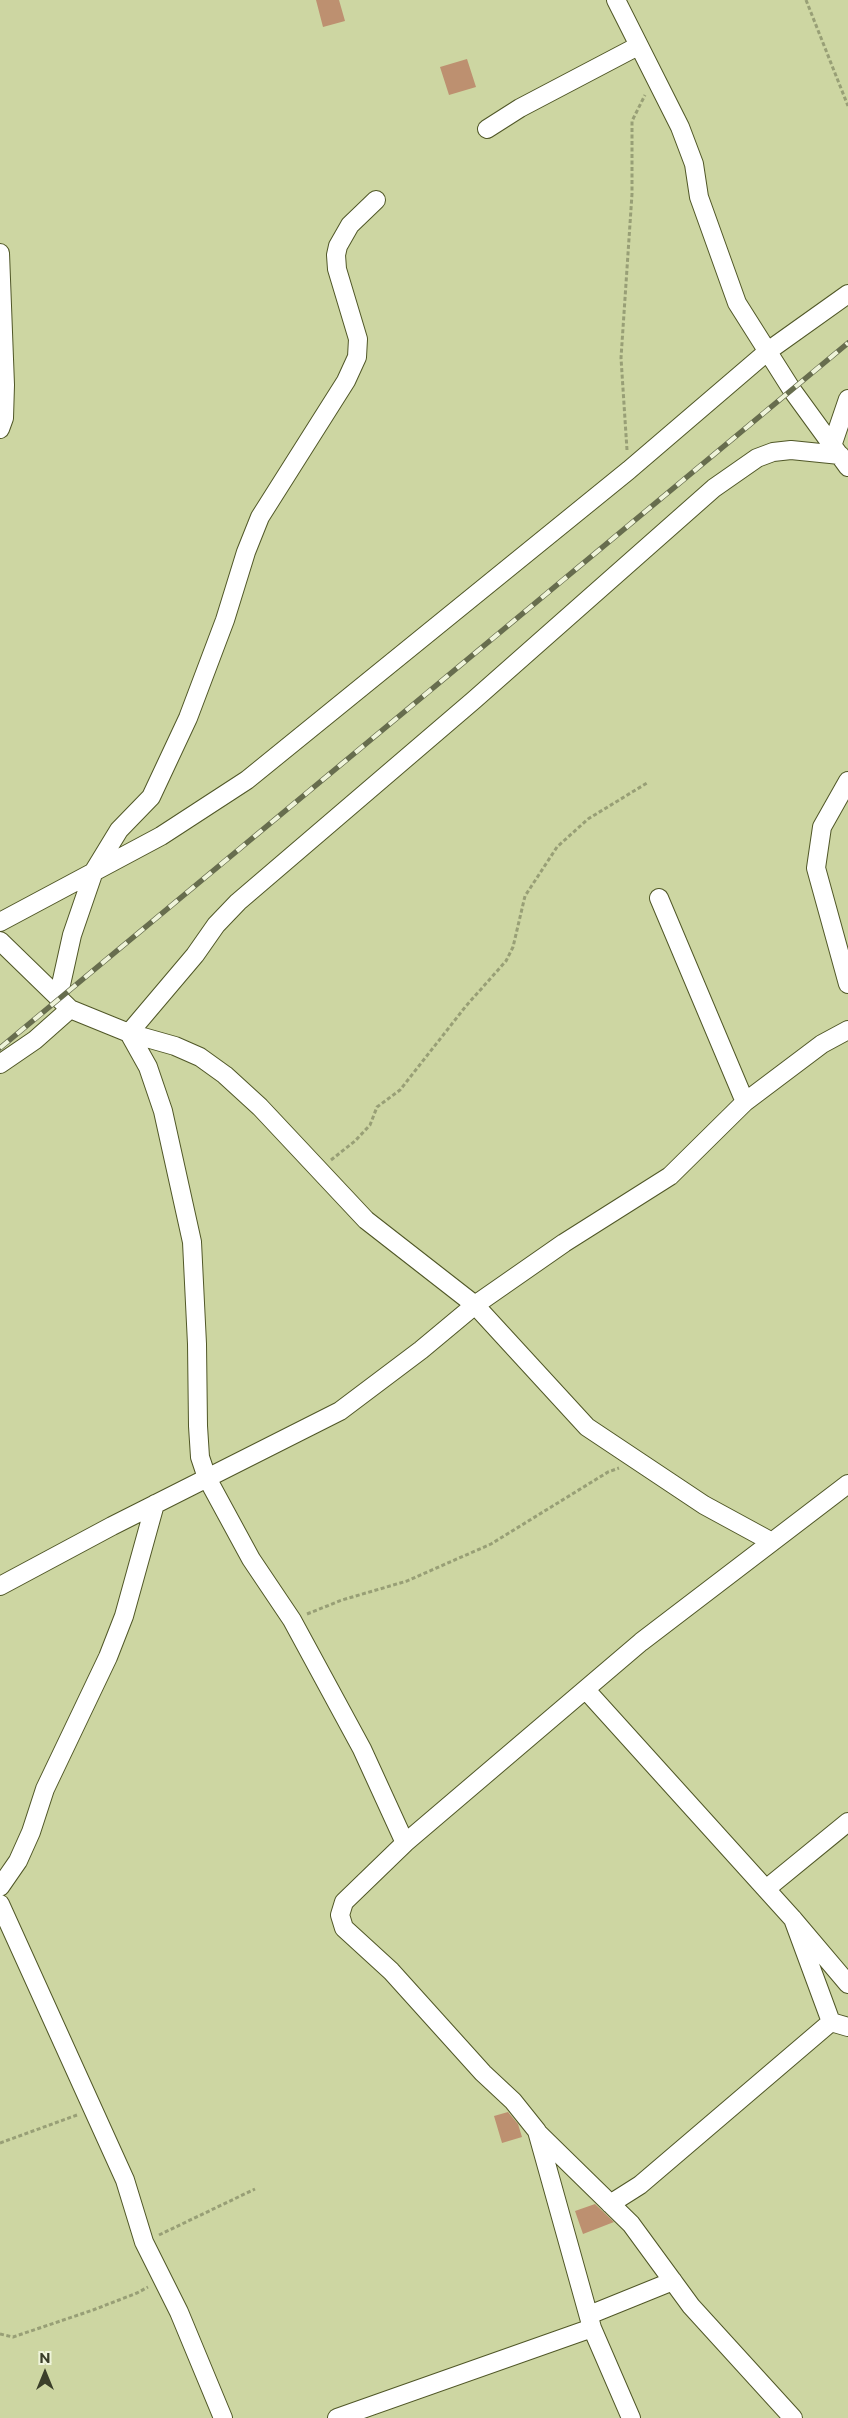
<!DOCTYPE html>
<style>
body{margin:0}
#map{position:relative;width:848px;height:2418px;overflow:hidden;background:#cdd6a2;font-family:Montserrat,sans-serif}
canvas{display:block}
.north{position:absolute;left:20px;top:2348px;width:50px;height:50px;-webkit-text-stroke:4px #eff4da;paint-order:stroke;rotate:0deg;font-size:14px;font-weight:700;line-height:20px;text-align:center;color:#3b3f2a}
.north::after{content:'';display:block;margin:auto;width:18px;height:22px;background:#3b3f2a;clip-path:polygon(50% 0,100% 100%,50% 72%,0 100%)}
</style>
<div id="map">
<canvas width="848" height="2418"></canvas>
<div class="north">N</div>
</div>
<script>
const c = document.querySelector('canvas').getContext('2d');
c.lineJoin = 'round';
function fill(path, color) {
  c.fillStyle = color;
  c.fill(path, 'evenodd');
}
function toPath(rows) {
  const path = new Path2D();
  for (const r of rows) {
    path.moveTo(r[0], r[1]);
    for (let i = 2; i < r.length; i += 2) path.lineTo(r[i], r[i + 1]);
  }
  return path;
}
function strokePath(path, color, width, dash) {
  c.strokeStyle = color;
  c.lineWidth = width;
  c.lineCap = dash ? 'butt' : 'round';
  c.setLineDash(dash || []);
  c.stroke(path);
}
fill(toPath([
 [316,0,339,0,345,21,323,27],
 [467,59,476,87,449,95,440,67],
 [508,2112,518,2124,522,2137,502,2143,494,2116],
 [595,2204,614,2222,583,2234,575,2211]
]), '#bd9070');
const minor = toPath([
 [616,0,680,127,694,164,699,197,737,303,792,390,848,467],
 [487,129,520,108,638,46],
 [0,253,5,385,4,418,0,429],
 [832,446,848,399],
 [848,781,822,827,816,868,848,984],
 [659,898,745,1102],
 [0,922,161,836,247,780,629,470,768,351,848,294],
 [0,941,70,1009,129,1033,175,1046,200,1057,225,1075,260,1107,366,1220,475,1305,587,1427,704,1505,772,1542],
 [58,998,72,935,94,871,119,830,151,797,188,718,225,620,246,552,260,517,346,381,357,357,358,339,337,269,336,255,338,246,350,225,376,200],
 [0,1064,35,1040,70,1009],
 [0,1586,112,1526,340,1411,421,1350,475,1305,564,1243,670,1176,745,1102,822,1044,848,1030],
 [586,1690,793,1919,848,1984],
 [405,1843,362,1749,292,1620,251,1559,207,1478,200,1457,198,1426,197,1344,192,1242,163,1111,148,1067,129,1033,195,955,216,925,238,902,474,700,714,488,757,458,773,452,791,450,840,455],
 [0,1887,18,1861,31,1832,45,1789,108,1657,124,1616,155,1504],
 [766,1889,848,1822],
 [0,1904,125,2180,144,2242,179,2312,223,2418],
 [831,2022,848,2027],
 [539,2134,631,2224,691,2306,793,2418],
 [610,2204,640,2185,831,2022,793,1919],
 [589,2315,673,2281],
 [337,2418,592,2328],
 [631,2418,592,2328,537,2131,513,2101,483,2073,391,1971,344,1928,340,1915,344,1902,405,1843,641,1642,848,1484]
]);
strokePath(minor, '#505727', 20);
strokePath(toPath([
 [806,0,848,106],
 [627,450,621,358,632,194,632,121,645,95],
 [331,1160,355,1141,370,1125,377,1107,400,1090,466,1006,506,961,513,947,525,896,557,847,588,819,647,783],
 [307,1614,342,1600,407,1581,491,1544,608,1472,619,1468],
 [0,2143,77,2115],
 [159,2235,255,2189],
 [0,2334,13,2337,93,2310,137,2293,148,2287]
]), '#989f76', 3, [4, 2.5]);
strokePath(minor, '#fff', 18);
const rail = toPath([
 [0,1048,848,343]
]);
strokePath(rail, '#676d4e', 5.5);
strokePath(rail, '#eff4da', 4, [11]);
</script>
